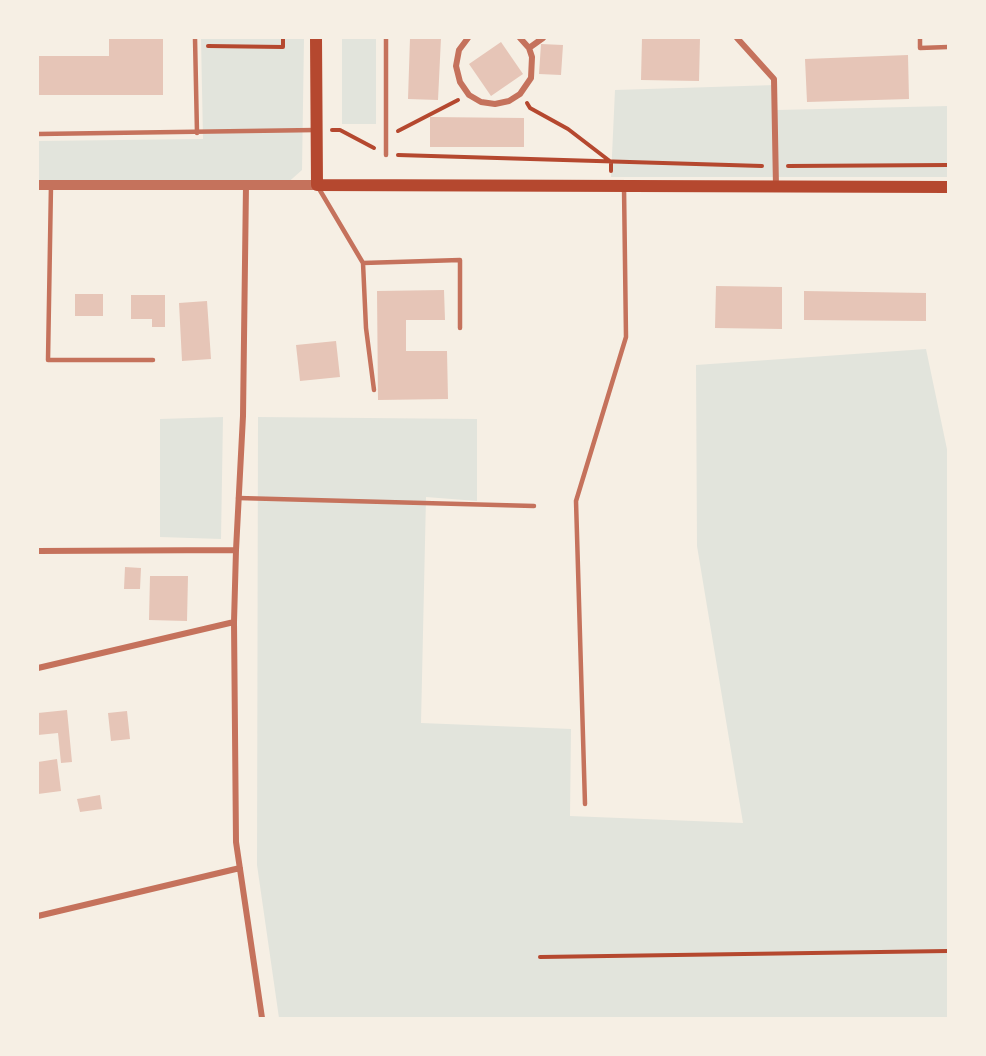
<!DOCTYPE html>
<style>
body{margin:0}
#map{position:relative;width:986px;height:1056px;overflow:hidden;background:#f6efe4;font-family:"IBM Plex Sans",sans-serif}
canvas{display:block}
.frame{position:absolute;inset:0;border:39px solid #f6efe4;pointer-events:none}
</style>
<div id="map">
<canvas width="986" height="1056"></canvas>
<div class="frame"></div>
</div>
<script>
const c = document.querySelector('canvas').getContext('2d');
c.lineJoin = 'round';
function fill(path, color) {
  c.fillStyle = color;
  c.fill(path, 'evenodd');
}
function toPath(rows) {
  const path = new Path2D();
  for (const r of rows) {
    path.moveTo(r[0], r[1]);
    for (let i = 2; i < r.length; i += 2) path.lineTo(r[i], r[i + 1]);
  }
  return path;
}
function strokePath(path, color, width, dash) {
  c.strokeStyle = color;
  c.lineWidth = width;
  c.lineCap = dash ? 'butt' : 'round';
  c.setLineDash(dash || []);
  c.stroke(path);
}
fill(toPath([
 [201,38,304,38,302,170,284,186,38,181,38,141,203,139],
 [342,38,376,38,376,124,342,124],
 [776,85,777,110,948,106,948,177,611,177,615,90],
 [926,349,948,454,948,1018,279,1018,257,865,258,417,477,419,477,501,426,497,421,723,571,729,570,816,743,823,697,546,696,365],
 [223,417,221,539,160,537,160,419]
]), '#e2e4dc');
fill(toPath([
 [109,38,163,38,163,95,38,95,38,56,109,56],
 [410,38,441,38,438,100,408,99],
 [642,38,700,38,699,81,641,80],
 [501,42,523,74,491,96,469,64],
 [541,44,563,45,561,75,539,74],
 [908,55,909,99,807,102,805,59],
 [430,117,524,118,524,147,430,147],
 [716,286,782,287,782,329,715,328],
 [444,290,445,320,406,320,406,351,447,351,448,399,378,400,377,291],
 [804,291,926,293,926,321,804,320],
 [75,294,103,294,103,316,75,316],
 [131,295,165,295,165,327,152,327,152,319,131,319],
 [207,301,211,359,182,361,179,303],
 [336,341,340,377,300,381,296,345],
 [125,567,141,568,140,589,124,589],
 [150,576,188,576,187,621,149,620],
 [67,710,72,762,61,763,58,733,38,735,38,713],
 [127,711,130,739,111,741,108,713],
 [57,759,61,791,38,794,38,762],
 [100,795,102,809,80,812,77,799]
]), '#e6c5b7');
strokePath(toPath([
 [208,46,283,47,283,38],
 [527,103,530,108,568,129,611,162,611,171],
 [332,130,340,130,374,148],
 [398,131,458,100],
 [398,155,762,166],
 [788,166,948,165],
 [540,957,948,951]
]), '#b5482f', 4);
strokePath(toPath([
 [195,38,197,133],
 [386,38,386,155],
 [920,38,920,48,948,47],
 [38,134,316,130],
 [51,185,48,360,153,360],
 [318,187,363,263,366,328,374,390],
 [363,263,460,260,460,328],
 [238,498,534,506],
 [585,804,576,501,626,337,624,187]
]), '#c5725c', 4.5);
strokePath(toPath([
 [468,38,459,50,456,66,460,82,469,95,481,102,495,104,509,101,520,94,531,78,532,57,529,48,520,38],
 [737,38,774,79,776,187],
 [529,48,543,38],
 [246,185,243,416,236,550,234,622,236,842,262,1018],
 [38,551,236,550],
 [38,668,234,622],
 [38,916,240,868]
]), '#c5725c', 6);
strokePath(toPath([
 [38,185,317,185]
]), '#c5725c', 10);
strokePath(toPath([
 [316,38,317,185,948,187]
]), '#b5482f', 12);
</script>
